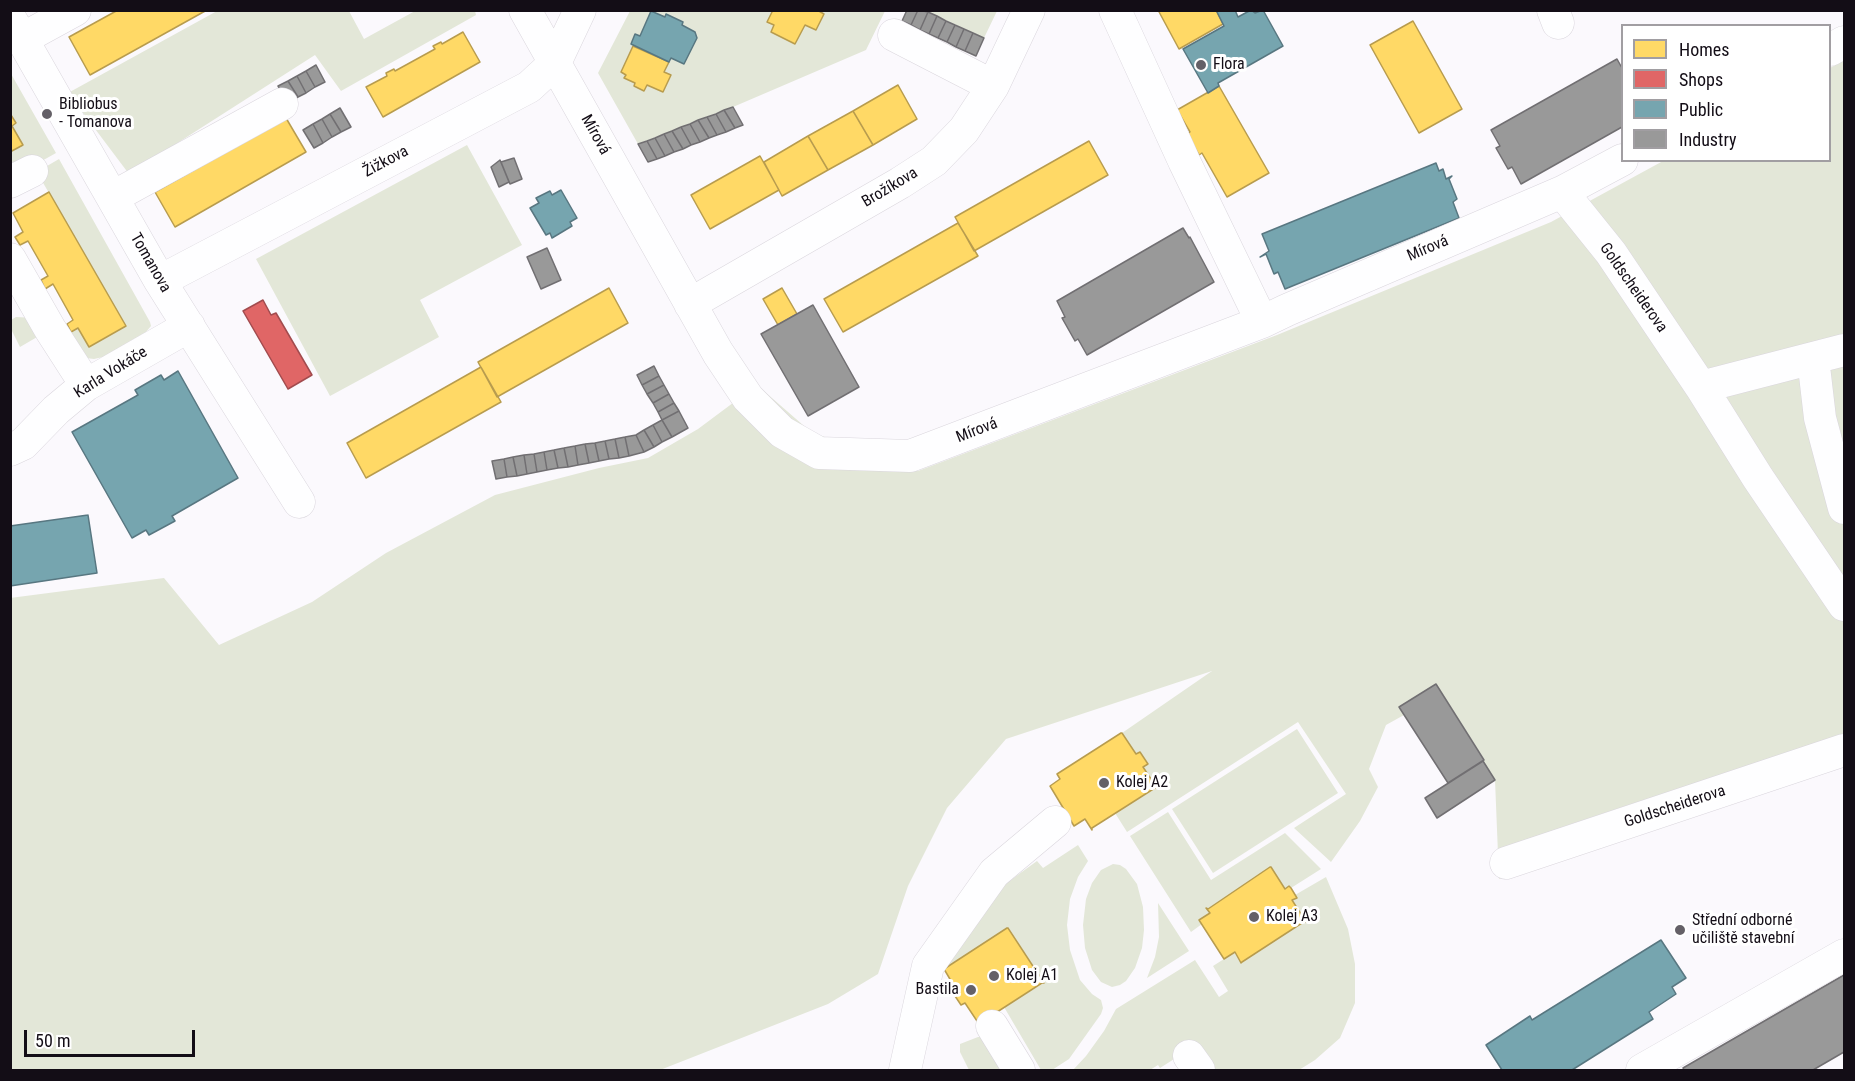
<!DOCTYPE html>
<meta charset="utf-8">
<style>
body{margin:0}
#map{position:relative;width:1855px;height:1081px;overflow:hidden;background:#fbf9fd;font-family:"Roboto Condensed",sans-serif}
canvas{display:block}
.frame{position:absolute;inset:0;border:12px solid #130d16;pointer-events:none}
.legend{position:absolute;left:1621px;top:24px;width:210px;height:138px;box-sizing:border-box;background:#fff;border:2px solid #a19ea2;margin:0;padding:8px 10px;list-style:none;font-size:18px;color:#130d16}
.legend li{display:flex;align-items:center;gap:12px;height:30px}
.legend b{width:30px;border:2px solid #a19ea2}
.scale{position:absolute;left:24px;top:1030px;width:171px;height:27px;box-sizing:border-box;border:3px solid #130d16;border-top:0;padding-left:8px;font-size:18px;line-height:21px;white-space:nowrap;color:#130d16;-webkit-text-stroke:4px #fff;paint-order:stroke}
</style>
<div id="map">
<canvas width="1855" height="1081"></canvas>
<div class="frame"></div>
<ul class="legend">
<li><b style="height:16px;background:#ffd966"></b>Homes</li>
<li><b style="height:16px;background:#e06666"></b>Shops</li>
<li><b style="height:16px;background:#76a5af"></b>Public</li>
<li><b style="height:16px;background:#999"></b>Industry</li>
</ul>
<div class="scale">50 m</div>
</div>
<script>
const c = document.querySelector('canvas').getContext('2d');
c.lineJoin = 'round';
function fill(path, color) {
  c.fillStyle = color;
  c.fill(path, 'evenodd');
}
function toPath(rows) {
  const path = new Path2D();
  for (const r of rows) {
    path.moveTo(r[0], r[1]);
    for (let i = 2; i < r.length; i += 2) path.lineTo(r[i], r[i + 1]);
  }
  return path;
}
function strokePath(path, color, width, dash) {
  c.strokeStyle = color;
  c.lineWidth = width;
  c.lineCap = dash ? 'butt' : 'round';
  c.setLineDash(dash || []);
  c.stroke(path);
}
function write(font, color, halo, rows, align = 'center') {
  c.font = font + ' "Roboto Condensed",sans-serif';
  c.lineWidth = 6;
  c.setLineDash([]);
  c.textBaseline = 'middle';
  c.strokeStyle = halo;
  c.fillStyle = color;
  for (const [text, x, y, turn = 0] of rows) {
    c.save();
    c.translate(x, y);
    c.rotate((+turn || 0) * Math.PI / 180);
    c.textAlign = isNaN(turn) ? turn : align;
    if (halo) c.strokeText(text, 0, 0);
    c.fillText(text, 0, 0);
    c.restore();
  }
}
fill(toPath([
 [217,11,349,11,364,39,415,11,475,11,476,15,341,91,315,55,129,174,68,93],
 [630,11,885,11,866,50,733,107,638,144,598,73],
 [926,11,997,11,984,38],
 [1844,60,1844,754,1499,879,1495,780,1483,761,1484,759,1436,684,1404,715,1386,725,1369,769,1378,787,1360,821,1331,862,1294,828,1346,794,1298,722,1127,832,1115,813,1157,788,1143,767,1148,763,1140,752,1136,754,1122,733,1212,671,1006,739,947,808,908,886,878,974,828,1004,660,1070,11,1070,10,598,164,578,219,645,312,602,386,553,495,495,599,468,648,458,698,429,757,385,811,432,918,471,1277,335,1551,222,1663,161,1830,160,1830,68],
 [10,72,56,153,31,167,18,166,11,161,12,126,16,123,11,116],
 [467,145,522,245,420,300,439,337,330,396,256,259],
 [59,159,150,322,151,326,146,332,103,357,94,359,86,358,69,334,78,328,89,347,126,326,42,181,35,173],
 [16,317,36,318,44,333,20,347,11,329,11,320],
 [1297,729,1338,793,1213,873,1172,809],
 [1168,812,1211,880,1285,833,1321,869,1291,888,1289,886,1285,889,1271,867,1208,909,1207,908,1210,913,1202,924,1191,932,1130,836],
 [1078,845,1088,861,1078,877,1070,899,1067,925,1070,950,1080,980,1092,994,1101,1000,1103,1008,1101,1014,1069,1059,1052,1070,1041,1070,1004,1007,1044,983,1009,928,945,969,956,947,1001,887,1037,861,1043,868],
 [1113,864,1120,865,1126,869,1137,884,1143,907,1144,930,1142,948,1135,968,1126,981,1120,985,1112,987,1101,982,1092,970,1085,948,1083,925,1086,899,1092,883,1101,870],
 [1326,877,1348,929,1355,964,1355,1003,1340,1038,1315,1060,1299,1070,1208,1070,1193,1047,1160,1068,1158,1065,1150,1070,1073,1070,1086,1056,1104,1031,1116,1009,1195,960,1219,997,1228,991,1213,966,1235,952,1242,963,1242,962,1305,921,1292,900,1296,898,1295,895],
 [1158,903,1189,951,1147,978,1155,957,1159,937],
 [978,1037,988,1037,1006,1070,969,1070,960,1052,960,1044]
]), '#e3e7d8');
const homes = toPath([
 [118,10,207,10,90,75,69,37,118,10],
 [773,10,817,10,824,14,816,30,805,25,795,44,771,32,774,25,767,22,773,10],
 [1158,10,1216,10,1223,24,1179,49,1158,10],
 [1413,21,1462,109,1419,133,1370,45,1413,21],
 [463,32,480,62,383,117,366,87,387,76,386,73,394,69,395,71,435,49,433,46,441,42,442,44,463,32],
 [633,46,669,62,664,72,671,75,663,92,647,85,644,91,634,86,635,83,624,78,626,75,621,72,633,46],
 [898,85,917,119,873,145,853,111,898,85],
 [1219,86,1269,173,1227,197,1202,153,1199,155,1187,134,1190,132,1177,110,1219,86],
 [853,111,873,145,828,170,808,136,853,111],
 [11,115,16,123,12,126,23,145,10,152,11,115],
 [286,118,306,152,175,227,155,192,286,118],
 [808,136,828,170,782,196,764,162,808,136],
 [1089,141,1108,175,974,251,955,217,1089,141],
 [760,156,779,190,710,229,691,195,760,156],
 [49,192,126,326,89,347,78,328,71,332,67,324,73,320,53,284,45,289,41,280,48,276,28,241,20,245,15,237,23,232,13,213,49,192],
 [958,223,978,256,843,332,824,299,958,223],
 [609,288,628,323,497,397,478,362,609,288],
 [782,288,797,314,778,325,763,299,782,288],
 [481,367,501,402,366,478,347,443,481,367],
 [1121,733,1122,733,1136,754,1140,752,1148,764,1143,767,1157,788,1155,788,1092,828,1092,830,1085,819,1074,826,1050,786,1060,779,1057,774,1121,733],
 [1270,867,1271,867,1285,889,1289,886,1291,888,1297,898,1292,900,1306,922,1305,921,1242,962,1241,963,1235,952,1224,959,1199,920,1210,913,1206,908,1208,909,1270,867],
 [1007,928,1008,928,1044,983,1042,983,980,1023,979,1024,965,1003,961,1005,953,993,957,991,944,969,1007,928]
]);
fill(homes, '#ffd966');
strokePath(homes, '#b89c4e', 1.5);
const shops = toPath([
 [263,300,271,315,276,313,312,375,288,389,243,311,263,300]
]);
fill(shops, '#e06666');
strokePath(shops, '#a24b4e', 1.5);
const public = toPath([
 [1216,10,1235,10,1238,17,1251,10,1255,13,1263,10,1283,46,1218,83,1219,86,1208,93,1183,49,1224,26,1216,10],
 [651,11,665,17,666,14,683,22,682,25,695,32,697,38,684,64,671,58,669,62,631,44,635,34,640,36,651,11],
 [1436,163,1439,171,1443,169,1446,179,1452,176,1449,179,1457,199,1453,202,1459,218,1285,289,1278,272,1274,274,1266,254,1260,257,1269,251,1262,234,1436,163],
 [561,190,577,218,570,222,572,226,552,238,550,233,546,235,530,208,539,203,536,198,550,191,552,195,561,190],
 [178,371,238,478,172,516,175,521,149,535,146,530,132,538,72,432,138,395,135,390,161,375,164,380,178,371],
 [88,515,97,573,10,586,10,526,88,515],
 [1661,940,1686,978,1672,987,1676,994,1649,1012,1653,1019,1572,1070,1502,1070,1486,1045,1530,1016,1532,1020,1661,940]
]);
fill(public, '#76a5af');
strokePath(public, '#587781', 1.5);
const industry = toPath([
 [907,10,918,10,911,25,902,21,907,10],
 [918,10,928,12,920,30,911,25,918,10],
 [928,12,937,16,929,34,920,30,928,12],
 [937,16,946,21,938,38,929,34,937,16],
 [946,21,955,25,947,42,938,38,946,21],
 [955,25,964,29,956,47,947,42,955,25],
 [964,29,973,33,965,51,956,47,964,29],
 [973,33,984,38,976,56,965,51,973,33],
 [1617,59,1622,68,1622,127,1521,184,1512,167,1508,169,1496,148,1500,146,1491,130,1617,59],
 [316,65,325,82,315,87,306,71,316,65],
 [306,71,315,87,306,93,297,76,306,71],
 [297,76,306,93,298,97,288,81,297,76],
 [288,81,298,97,288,103,278,86,288,81],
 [733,107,743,125,735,128,724,110,733,107],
 [340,108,351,127,341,132,330,114,340,108],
 [724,110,735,128,726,132,716,114,724,110],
 [330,114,341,132,332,137,322,119,330,114],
 [716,114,726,132,717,135,707,117,716,114],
 [707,117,717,135,709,138,698,120,707,117],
 [322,119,332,137,323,143,313,124,322,119],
 [698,120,709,138,700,142,690,124,698,120],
 [313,124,323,143,314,148,303,130,313,124],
 [690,124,700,142,691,145,681,127,690,124],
 [681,127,691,145,683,149,672,131,681,127],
 [672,131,683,149,674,152,664,134,672,131],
 [664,134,674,152,665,156,655,138,664,134],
 [655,138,665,156,657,159,647,141,655,138],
 [647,141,657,159,648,162,638,144,647,141],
 [514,158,522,179,510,184,501,162,514,158],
 [500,160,509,182,499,187,491,167,500,160],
 [1183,228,1189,238,1190,237,1214,282,1087,355,1078,339,1075,341,1062,318,1065,317,1057,301,1183,228],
 [547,248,561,280,541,289,527,257,547,248],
 [813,305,859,387,808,416,761,334,813,305],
 [654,366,659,376,642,385,637,375,654,366],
 [659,376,664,385,647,394,642,385,659,376],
 [664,385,669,394,653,403,647,394,664,385],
 [669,394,674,403,658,412,653,403,669,394],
 [674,403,679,411,662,420,658,412,674,403],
 [679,411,688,428,672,437,662,420,679,411],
 [662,420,672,437,662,442,653,425,662,420],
 [653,425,662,442,654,447,644,430,653,425],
 [644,430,654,447,644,452,636,435,644,430],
 [636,435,644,452,629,456,625,437,636,435],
 [625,437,629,456,619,458,615,439,625,437],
 [615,439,619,458,609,459,605,441,615,439],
 [605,441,609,459,599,461,595,443,605,441],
 [595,443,599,461,589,463,585,444,595,443],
 [585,444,589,463,578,465,575,446,585,444],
 [575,446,578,465,568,467,564,448,575,446],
 [564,448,568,467,558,468,554,450,564,448],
 [554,450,558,468,547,470,544,452,554,450],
 [544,452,547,470,537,472,534,454,544,452],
 [534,454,537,472,527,474,524,455,534,454],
 [524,455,527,474,517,476,513,457,524,455],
 [513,457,517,476,507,477,504,459,513,457],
 [504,459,507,477,496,479,492,461,504,459],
 [1436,684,1484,760,1448,783,1399,707,1436,684],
 [1483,761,1495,780,1437,818,1425,798,1483,761],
 [1844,975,1844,1052,1813,1070,1684,1070,1683,1068,1844,975]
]);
fill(industry, '#999');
strokePath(industry, '#716f72', 1.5);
const minor = toPath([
 [525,10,718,353,748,398,782,432,819,453,910,456,1262,322,1287,310,1562,192,1622,160],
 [1115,10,1184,161,1262,322],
 [1553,10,1558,23],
 [10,18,160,281,299,502],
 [894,35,993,86],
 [22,39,75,10],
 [1830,50,1844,42],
 [10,182,32,171],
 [1562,192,1611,253,1701,387,1844,350],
 [113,197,282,104],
 [10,259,50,329,86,385],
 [160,281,529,87,555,63,580,10],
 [690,304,900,183,934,161,964,130,993,86,1029,10],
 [1813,358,1820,418,1844,508],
 [1701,387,1758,478,1844,605],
 [10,450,23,444,56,410,86,385,189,326],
 [1506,863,1844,750],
 [992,1026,1019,1070],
 [1189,1056,1199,1070],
 [905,1070,928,966,994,873,1055,822],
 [1642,1070,1844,955]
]);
strokePath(minor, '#dad6dd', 33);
strokePath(minor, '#fefeff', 32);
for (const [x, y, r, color] of [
 [1201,65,6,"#646067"],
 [47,114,6,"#646067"],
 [1104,783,6,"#646067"],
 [1254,917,6,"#646067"],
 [1680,930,6,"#646067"],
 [994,976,6,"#646067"],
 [971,990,6,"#646067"]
]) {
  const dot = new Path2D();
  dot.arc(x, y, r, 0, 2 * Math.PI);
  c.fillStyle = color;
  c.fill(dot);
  strokePath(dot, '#fff', 2);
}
write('16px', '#130d16', '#fff', [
 ["Flora",1213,65],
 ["Bibliobus",59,105],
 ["- Tomanova",59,123],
 ["Kolej A2",1116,783],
 ["Kolej A3",1266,917],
 ["Střední odborné",1692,921],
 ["učiliště stavební",1692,939],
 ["Kolej A1",1006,976],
 ["Bastila",959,990,"right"]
], 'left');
write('16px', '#130d16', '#fff', [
 ["Mírová",595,135,61],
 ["Žižkova",386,162,-28],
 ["Brožíkova",890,188,-31],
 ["Mírová",1428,249,-23],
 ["Tomanova",150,263,60],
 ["Goldscheiderova",1633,288,55],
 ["Karla Vokáče",111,373,-32],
 ["Mírová",977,431,-21],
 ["Goldscheiderova",1675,807,-18]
]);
</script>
